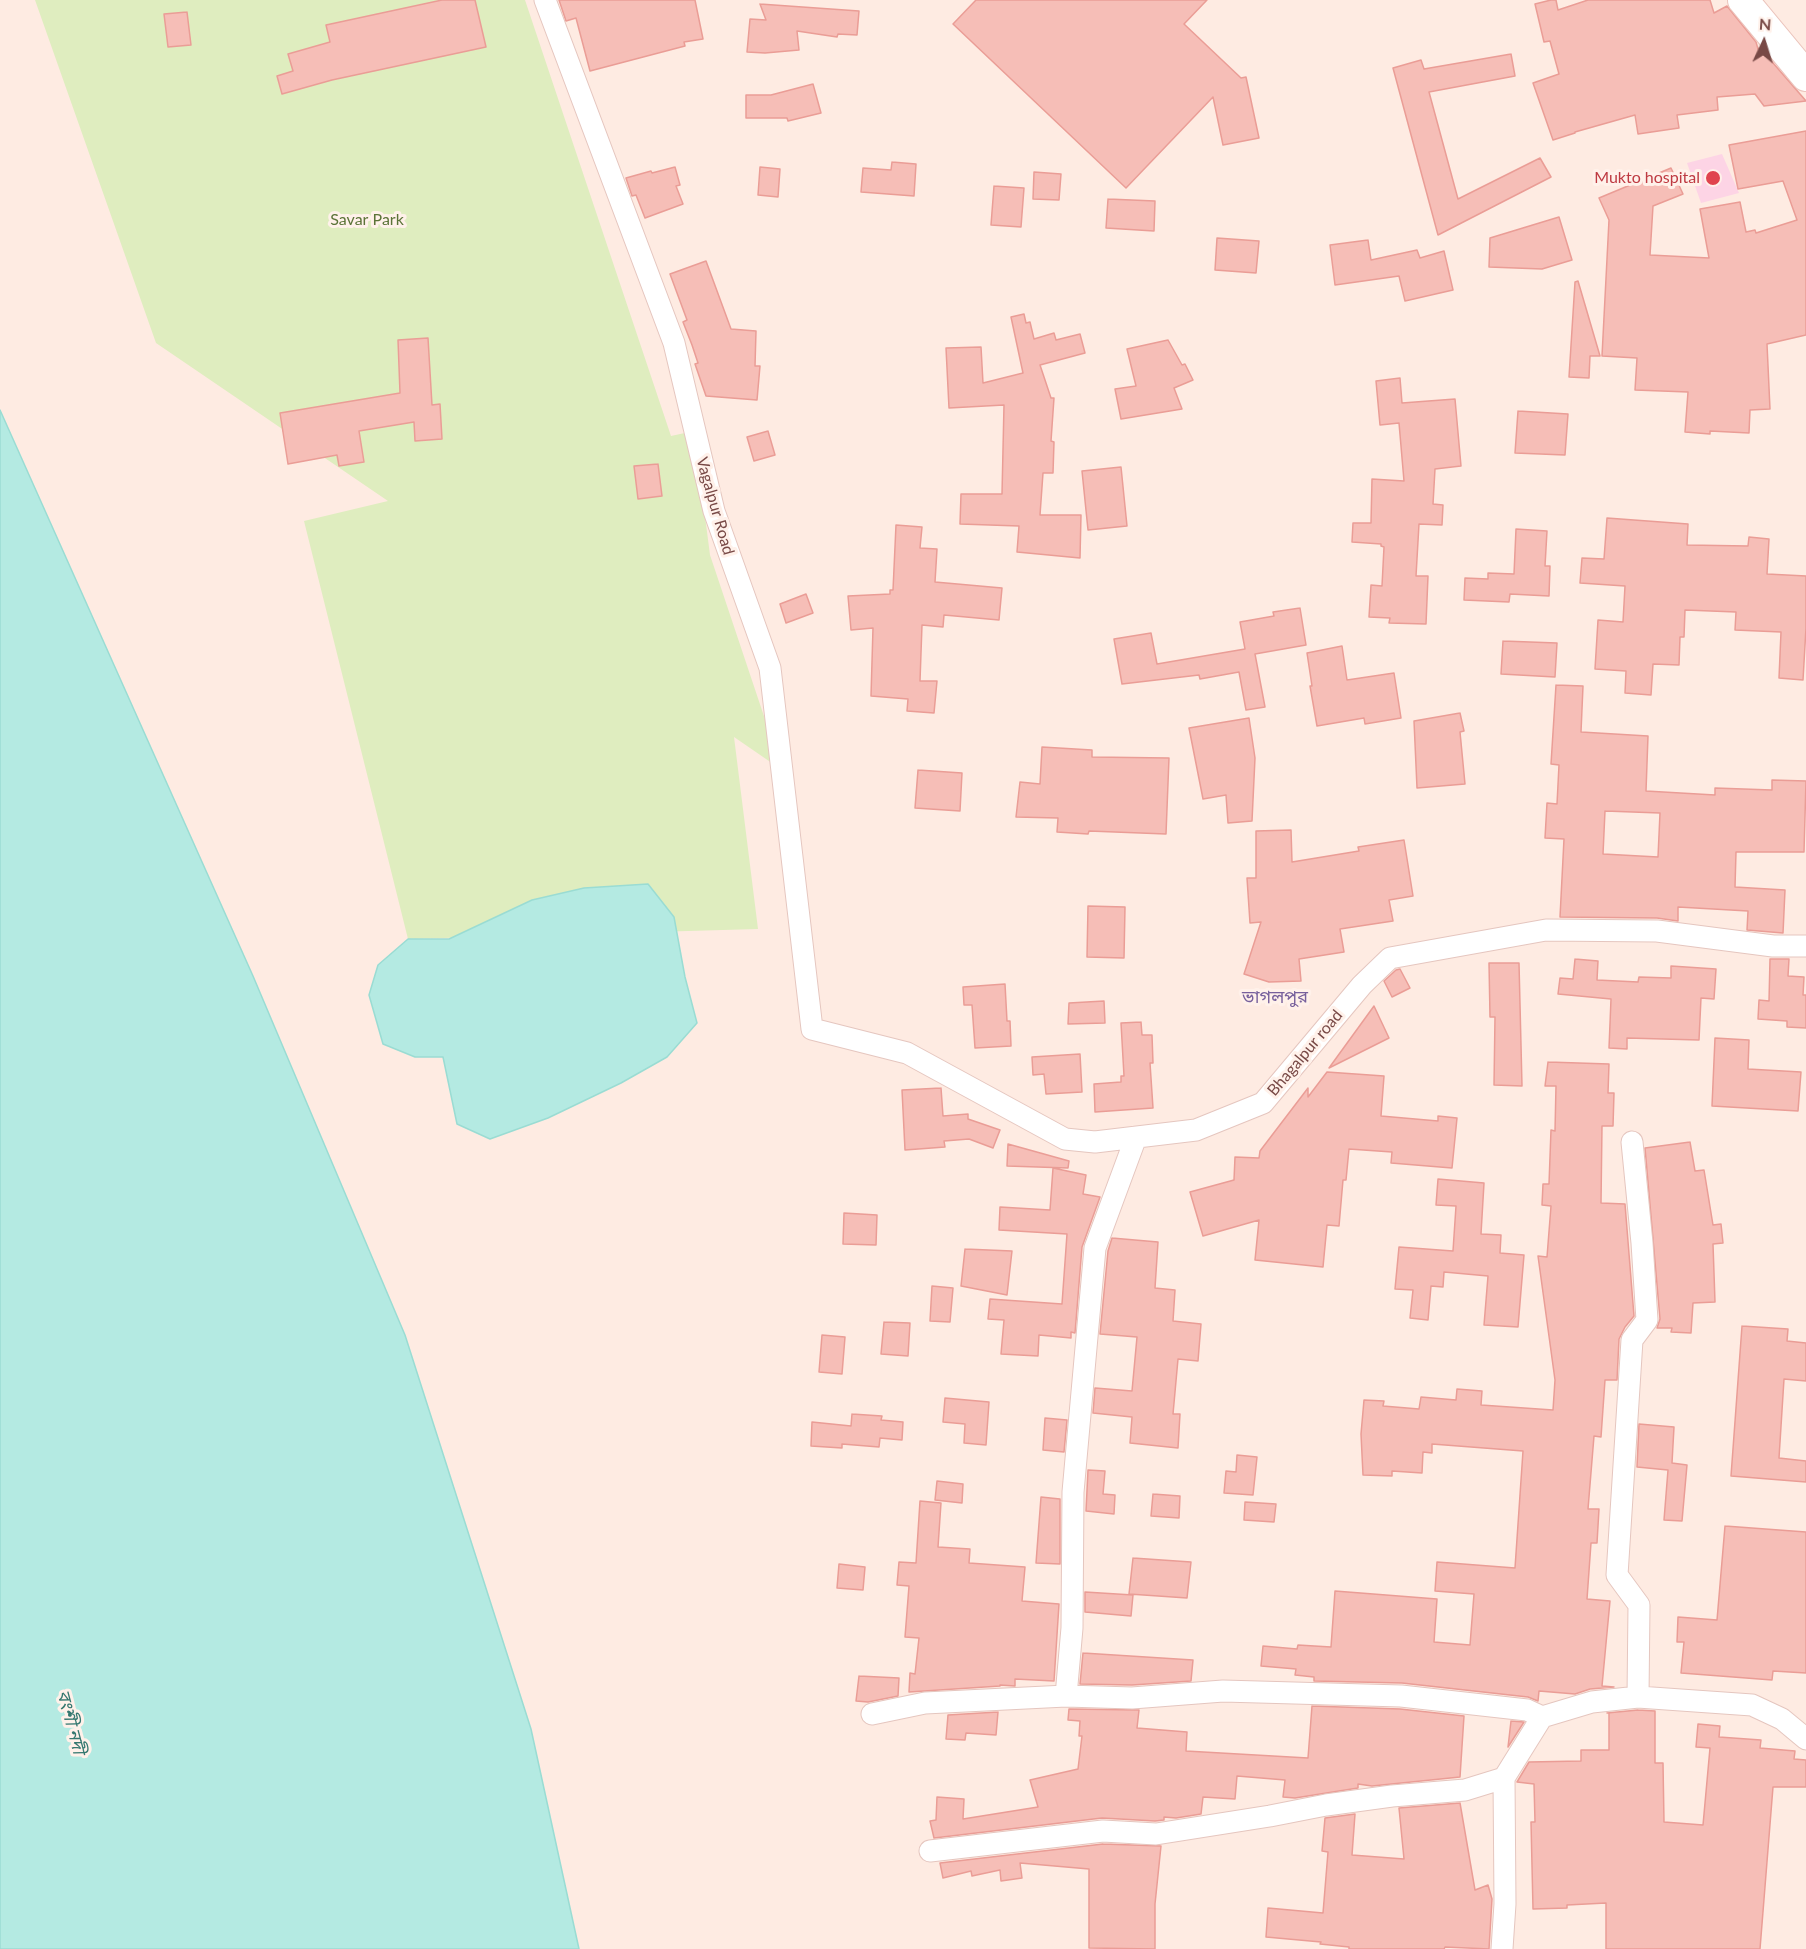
<!DOCTYPE html>
<meta charset="utf-8">
<style>
body{margin:0}
#map{position:relative;width:1806px;height:1949px;overflow:hidden;background:#feebe2;font-family:Lato,sans-serif}
canvas{display:block}
.north{position:absolute;left:1734px;top:12px;width:60px;height:60px;-webkit-text-stroke:4px #fff1ea;paint-order:stroke;rotate:4deg;font-size:16px;font-weight:700;line-height:24px;text-align:center;color:#784946}
.north::after{content:'';display:block;margin:auto;width:21px;height:27px;background:#784946;clip-path:polygon(50% 0,100% 100%,50% 72%,0 100%)}
</style>
<div id="map">
<canvas width="1806" height="1949"></canvas>
<div class="north">N</div>
</div>
<script>
const c = document.querySelector('canvas').getContext('2d');
c.lineJoin = 'round';
function fill(path, color) {
  c.fillStyle = color;
  c.fill(path, 'evenodd');
}
function toPath(rows) {
  const path = new Path2D();
  for (const r of rows) {
    path.moveTo(r[0], r[1]);
    for (let i = 2; i < r.length; i += 2) path.lineTo(r[i], r[i + 1]);
  }
  return path;
}
function strokePath(path, color, width, dash) {
  c.strokeStyle = color;
  c.lineWidth = width;
  c.lineCap = dash ? 'butt' : 'round';
  c.setLineDash(dash || []);
  c.stroke(path);
}
function write(font, color, halo, rows, align = 'center') {
  c.font = font + ' Lato,"Noto Sans Bengali",sans-serif';
  c.lineWidth = 6;
  c.setLineDash([]);
  c.textBaseline = 'middle';
  c.strokeStyle = halo;
  c.fillStyle = color;
  for (const [text, x, y, turn = 0] of rows) {
    c.save();
    c.translate(x, y);
    c.rotate((+turn || 0) * Math.PI / 180);
    c.textAlign = isNaN(turn) ? turn : align;
    if (halo) c.strokeText(text, 0, 0);
    c.fillText(text, 0, 0);
    c.restore();
  }
}
fill(toPath([
 [1722,154,1739,193,1701,203,1687,163]
]), '#fdd4e5');
fill(toPath([
 [35,0,525,0,671,436,694,431,710,555,782,770,734,737,758,929,408,939,304,521,388,501,156,343]
]), '#dfedbf');
const water = toPath([
 [0,410,253,976,405,1335,531,1729,579,1949,0,1949,0,410],
 [648,884,674,917,685,977,697,1023,667,1057,621,1083,548,1118,490,1139,457,1124,443,1057,415,1057,383,1044,369,995,378,965,408,939,449,939,532,900,584,888,648,884]
]);
fill(water, '#b4eae2');
strokePath(water, '#9adcd3', 1.5);
const building = toPath([
 [442,0,475,0,486,47,332,80,282,94,277,76,293,71,288,54,330,42,326,25,442,0],
 [559,0,695,0,703,39,684,42,685,46,590,71,576,18,566,21,559,0],
 [976,0,1207,0,1184,24,1241,78,1246,77,1259,138,1223,145,1213,97,1126,188,953,24,976,0],
 [1551,0,1556,0,1558,10,1588,0,1710,0,1714,13,1727,6,1756,42,1758,49,1760,48,1806,101,1764,106,1755,94,1717,97,1718,110,1677,115,1679,128,1638,134,1635,115,1575,132,1575,133,1553,140,1533,83,1559,74,1550,41,1544,42,1535,4,1551,0],
 [760,4,859,11,857,35,838,34,837,37,797,31,799,50,765,53,747,52,750,19,766,20,760,4],
 [187,12,191,45,168,47,164,14,187,12],
 [1511,54,1515,76,1429,92,1458,199,1540,158,1551,177,1438,235,1393,68,1421,60,1424,69,1511,54],
 [813,84,821,113,788,121,787,118,746,118,746,95,771,95,813,84],
 [1806,131,1806,335,1767,344,1770,409,1750,410,1749,433,1710,431,1710,434,1685,432,1688,392,1635,390,1637,358,1602,356,1609,220,1599,198,1671,168,1683,194,1653,206,1650,255,1709,258,1700,209,1740,202,1746,232,1755,230,1756,233,1797,220,1783,181,1738,189,1729,145,1806,131],
 [892,162,916,164,914,196,861,192,863,168,891,170,892,162],
 [675,167,680,185,676,186,683,204,645,218,636,195,632,196,626,178,651,171,652,173,675,167],
 [760,167,780,169,778,197,758,195,760,167],
 [1034,172,1061,174,1059,200,1033,199,1034,172],
 [994,186,1024,188,1021,227,991,225,994,186],
 [1108,199,1155,201,1154,231,1106,228,1108,199],
 [1559,217,1572,260,1542,269,1489,267,1490,238,1559,217],
 [1217,238,1259,241,1256,273,1215,270,1217,238],
 [1368,240,1371,260,1417,250,1420,258,1444,251,1453,290,1405,301,1399,276,1335,285,1330,245,1368,240],
 [706,261,731,329,756,331,755,366,760,366,757,400,706,396,695,364,698,363,692,345,683,322,687,320,670,274,706,261],
 [1578,281,1600,356,1590,356,1589,378,1569,377,1575,282,1578,281],
 [1024,314,1026,323,1030,322,1034,339,1054,333,1056,340,1080,334,1085,353,1040,365,1051,398,1054,398,1051,441,1054,442,1053,473,1043,473,1040,515,1081,515,1080,558,1017,552,1019,526,960,524,961,494,1002,494,1004,405,949,408,946,348,981,347,983,383,1023,373,1011,317,1024,314],
 [428,338,432,405,440,404,442,439,415,441,414,422,359,431,364,462,339,466,337,455,288,464,280,413,400,393,398,340,428,338],
 [1168,340,1182,365,1185,364,1193,380,1174,388,1182,409,1121,419,1115,389,1136,386,1127,349,1168,340],
 [1400,378,1402,403,1455,399,1461,466,1435,469,1433,504,1443,505,1442,525,1419,524,1416,576,1428,576,1426,624,1389,623,1390,618,1369,617,1371,585,1382,586,1384,547,1381,546,1381,544,1352,542,1353,523,1371,523,1372,479,1404,481,1399,423,1380,425,1376,381,1400,378],
 [1518,411,1568,414,1565,455,1515,453,1518,411],
 [768,431,775,455,754,461,747,437,768,431],
 [658,464,662,496,638,499,634,466,658,464],
 [1121,467,1127,526,1088,530,1082,471,1121,467],
 [1607,518,1688,524,1687,545,1748,546,1749,537,1769,539,1767,574,1806,576,1806,628,1803,680,1779,678,1781,632,1735,630,1736,612,1685,610,1684,637,1680,637,1679,665,1653,664,1651,695,1625,693,1626,671,1595,669,1598,620,1623,622,1625,586,1580,583,1582,558,1604,559,1607,518],
 [896,525,922,527,920,548,937,549,935,582,1002,588,999,620,944,615,943,627,922,625,920,681,937,681,934,713,907,711,908,699,871,696,873,628,851,630,848,596,890,594,890,590,893,590,896,525],
 [1516,529,1547,531,1545,566,1550,566,1549,596,1510,594,1509,602,1464,600,1465,578,1488,579,1488,573,1514,574,1516,529],
 [806,594,813,613,786,623,780,604,806,594],
 [1300,608,1306,645,1255,654,1265,707,1246,710,1239,672,1200,679,1199,675,1122,684,1114,639,1151,633,1157,664,1245,649,1240,622,1274,616,1273,612,1300,608],
 [1503,641,1557,643,1555,677,1501,674,1503,641],
 [1342,646,1347,680,1394,673,1401,718,1365,724,1364,718,1317,726,1310,686,1312,686,1307,653,1342,646],
 [1556,685,1583,686,1581,732,1648,736,1646,791,1715,795,1715,788,1772,790,1772,780,1806,781,1804,852,1736,852,1735,887,1785,890,1783,933,1747,930,1748,911,1678,907,1678,921,1657,918,1560,917,1564,839,1545,838,1547,803,1557,804,1559,765,1551,764,1556,685],
 [1605,811,1660,813,1658,857,1603,854,1605,811],
 [1460,713,1464,731,1460,732,1465,784,1417,788,1414,721,1460,713],
 [1249,718,1255,758,1252,821,1228,823,1226,795,1203,799,1189,728,1249,718],
 [1042,747,1092,750,1092,757,1169,758,1166,834,1089,831,1088,834,1057,832,1058,818,1016,817,1020,782,1040,784,1042,747],
 [918,770,962,773,960,811,915,808,918,770],
 [1291,830,1292,862,1359,851,1358,847,1404,840,1413,896,1389,900,1393,921,1340,929,1344,952,1299,959,1301,981,1269,982,1244,974,1261,922,1250,923,1247,878,1256,878,1256,831,1291,830],
 [1088,906,1125,907,1124,958,1087,957,1088,906],
 [1575,959,1598,961,1597,980,1638,982,1639,977,1671,978,1671,966,1716,969,1714,999,1701,998,1699,1040,1627,1038,1627,1049,1609,1048,1611,999,1558,994,1560,978,1573,979,1575,959],
 [1770,959,1789,959,1788,976,1804,977,1803,995,1806,995,1806,1028,1787,1027,1787,1021,1758,1019,1759,1000,1769,1001,1770,959],
 [1489,963,1519,963,1522,1086,1494,1085,1495,1017,1490,1017,1489,963],
 [1400,969,1410,988,1392,997,1384,981,1396,970,1400,969],
 [1005,984,1007,1021,1010,1021,1011,1046,975,1048,972,1005,964,1005,963,987,1005,984],
 [1104,1001,1105,1023,1068,1024,1069,1003,1104,1001],
 [1374,1006,1389,1038,1329,1068,1374,1006],
 [1141,1022,1142,1035,1152,1035,1153,1063,1150,1063,1153,1108,1095,1112,1094,1084,1121,1082,1121,1076,1124,1076,1121,1023,1141,1022],
 [1715,1038,1749,1040,1748,1069,1801,1072,1798,1111,1712,1106,1715,1038],
 [1080,1054,1082,1092,1046,1094,1044,1074,1033,1075,1032,1057,1080,1054],
 [1548,1062,1609,1064,1608,1093,1614,1093,1613,1126,1602,1126,1601,1203,1625,1204,1634,1316,1625,1327,1619,1339,1617,1380,1605,1380,1601,1437,1594,1436,1588,1509,1599,1509,1597,1543,1591,1543,1587,1599,1610,1601,1602,1686,1614,1687,1590,1689,1575,1694,1539,1691,1538,1701,1528,1697,1402,1683,1314,1681,1314,1677,1295,1675,1296,1669,1261,1666,1263,1646,1297,1649,1298,1645,1331,1647,1335,1591,1437,1599,1434,1642,1470,1645,1474,1594,1435,1591,1437,1562,1515,1568,1523,1451,1432,1444,1432,1453,1423,1452,1422,1473,1392,1471,1392,1476,1363,1475,1361,1434,1364,1400,1384,1401,1383,1406,1419,1409,1421,1397,1456,1400,1457,1389,1482,1391,1481,1405,1553,1410,1555,1380,1538,1256,1547,1257,1551,1206,1542,1205,1543,1184,1549,1184,1551,1130,1555,1131,1556,1086,1545,1086,1548,1062],
 [1327,1072,1384,1076,1381,1116,1438,1121,1438,1116,1457,1118,1452,1168,1391,1163,1392,1152,1349,1149,1346,1180,1343,1180,1339,1226,1327,1225,1323,1267,1255,1260,1259,1220,1203,1236,1190,1192,1234,1180,1235,1157,1259,1158,1260,1151,1308,1088,1308,1097,1327,1072],
 [941,1088,943,1116,968,1114,968,1119,1000,1130,993,1148,969,1139,944,1141,945,1147,905,1150,902,1090,941,1088],
 [1690,1142,1695,1171,1704,1170,1713,1225,1721,1224,1723,1243,1713,1244,1715,1302,1693,1303,1691,1333,1671,1332,1672,1328,1657,1328,1660,1319,1645,1148,1690,1142],
 [1008,1144,1069,1161,1068,1168,1007,1166,1008,1144],
 [1053,1168,1086,1175,1083,1194,1100,1197,1082,1247,1075,1333,1071,1332,1071,1338,1039,1335,1038,1356,1001,1354,1004,1320,988,1319,990,1299,1062,1304,1067,1234,999,1230,1000,1207,1050,1210,1053,1168],
 [1438,1179,1484,1183,1481,1234,1501,1235,1500,1253,1524,1255,1518,1327,1484,1325,1488,1276,1444,1272,1443,1287,1431,1286,1428,1320,1410,1318,1413,1290,1395,1289,1399,1247,1453,1251,1456,1206,1436,1205,1438,1179],
 [844,1213,877,1215,876,1245,843,1244,844,1213],
 [1112,1238,1158,1242,1155,1288,1175,1290,1173,1321,1201,1324,1198,1361,1178,1359,1173,1414,1180,1414,1178,1448,1130,1443,1132,1417,1093,1413,1095,1388,1132,1391,1137,1337,1100,1334,1108,1251,1112,1238],
 [965,1249,1012,1251,1007,1295,961,1286,965,1249],
 [932,1286,953,1288,950,1322,930,1321,932,1286],
 [884,1322,910,1323,908,1356,881,1354,884,1322],
 [1742,1326,1788,1329,1787,1341,1806,1343,1806,1381,1784,1379,1779,1458,1806,1461,1806,1482,1731,1476,1742,1326],
 [822,1335,845,1337,842,1374,819,1372,822,1335],
 [945,1398,989,1402,986,1445,964,1443,965,1424,943,1422,945,1398],
 [852,1414,882,1416,881,1420,903,1422,902,1440,880,1438,879,1447,842,1444,842,1448,811,1446,812,1422,851,1426,852,1414],
 [1045,1418,1067,1420,1064,1452,1043,1450,1045,1418],
 [1639,1424,1674,1427,1672,1463,1687,1465,1682,1521,1664,1520,1668,1470,1637,1467,1639,1424],
 [1237,1455,1257,1457,1253,1495,1224,1493,1226,1471,1236,1472,1237,1455],
 [1088,1470,1105,1471,1103,1494,1115,1495,1114,1514,1086,1511,1088,1470],
 [937,1481,963,1484,962,1503,935,1500,937,1481],
 [1153,1494,1180,1496,1179,1518,1151,1516,1153,1494],
 [1041,1497,1060,1499,1060,1564,1036,1563,1041,1497],
 [920,1501,941,1503,938,1547,970,1549,969,1563,1025,1567,1022,1601,1059,1604,1054,1681,1015,1679,1015,1686,1000,1685,1000,1686,909,1692,910,1673,915,1674,919,1638,905,1637,909,1586,897,1585,899,1562,916,1563,920,1501],
 [1245,1502,1276,1504,1274,1522,1244,1520,1245,1502],
 [1725,1526,1806,1532,1806,1673,1773,1671,1772,1680,1681,1673,1684,1642,1677,1642,1678,1617,1717,1620,1725,1526],
 [1133,1558,1191,1562,1187,1598,1129,1594,1133,1558],
 [839,1564,865,1567,863,1590,837,1588,839,1564],
 [1085,1592,1133,1595,1131,1616,1085,1612,1085,1592],
 [1083,1653,1193,1660,1191,1681,1132,1685,1080,1684,1083,1653],
 [859,1676,899,1678,898,1696,868,1702,856,1701,859,1676],
 [1312,1706,1400,1709,1464,1716,1460,1777,1372,1786,1358,1784,1358,1788,1295,1798,1283,1797,1285,1780,1237,1776,1235,1799,1203,1797,1201,1814,1176,1818,1164,1817,1164,1820,1155,1821,1102,1818,934,1838,930,1821,936,1820,937,1797,964,1799,963,1819,1038,1807,1030,1780,1078,1769,1082,1736,1079,1736,1080,1721,1068,1720,1069,1709,1139,1710,1137,1728,1187,1732,1186,1751,1308,1758,1312,1706],
 [1638,1710,1655,1711,1655,1763,1663,1763,1664,1822,1703,1825,1710,1748,1696,1747,1698,1724,1720,1726,1719,1737,1761,1740,1760,1748,1795,1751,1794,1759,1806,1760,1806,1787,1773,1787,1760,1949,1606,1949,1606,1903,1567,1905,1567,1908,1533,1909,1531,1822,1535,1822,1534,1784,1517,1782,1529,1762,1581,1761,1581,1750,1609,1750,1609,1713,1607,1713,1638,1710],
 [998,1712,996,1735,966,1733,965,1740,946,1739,948,1715,998,1712],
 [1511,1721,1524,1722,1508,1747,1511,1721],
 [1460,1803,1475,1890,1488,1885,1492,1899,1489,1949,1445,1947,1444,1949,1349,1949,1349,1947,1320,1944,1321,1942,1266,1937,1268,1908,1323,1913,1328,1852,1322,1851,1325,1818,1355,1814,1352,1855,1404,1859,1399,1808,1460,1803],
 [1103,1844,1161,1846,1155,1904,1155,1949,1089,1948,1089,1869,1020,1863,1022,1878,1001,1881,1000,1870,972,1876,971,1871,943,1878,940,1863,1103,1844]
]);
fill(building, '#f6beb7');
strokePath(building, '#ea9d96', 1.5);
const street = toPath([
 [545,0,674,343,714,511,770,668,812,1029,907,1053,1065,1139,1095,1142,1196,1130,1263,1103,1362,985,1390,958,1546,930,1657,931,1773,946,1806,946],
 [1632,1142,1642,1243,1647,1320,1632,1340,1617,1575,1639,1605,1638,1697],
 [1066,1696,1132,1698,1223,1691,1401,1696,1527,1710,1542,1717,1592,1702,1638,1697,1752,1705,1782,1719,1806,1739],
 [872,1714,925,1703,1066,1696,1072,1628,1073,1492,1095,1248,1136,1137],
 [930,1851,1103,1831,1156,1834,1270,1816,1326,1805,1392,1796,1465,1790,1504,1778,1542,1717],
 [1502,1949,1505,1904,1504,1778]
]);
const secondary = toPath([
 [1743,0,1806,76]
]);
strokePath(street, '#e5c6bf', 23);
strokePath(secondary, '#ebc4bc', 32);
strokePath(street, '#fff', 21);
strokePath(secondary, '#fff', 30);
for (const [x, y, r, color] of [
 [1713,178,8,"#e0444e"]
]) {
  const dot = new Path2D();
  dot.arc(x, y, r, 0, 2 * Math.PI);
  c.fillStyle = color;
  c.fill(dot);
  strokePath(dot, '#fff1ea', 2);
}
write('16px', '#be3a42', '#fff1ea', [
 ["Mukto hospital",1700,178]
], 'right');
write('16px', '#5b7337', '#fff1ea', [
 ["Savar Park",367,220]
]);
write('16px', '#784946', '#fff1ea', [
 ["Vagalpur Road",715,506,74],
 ["Bhagalpur road",1305,1053,-50]
]);
write('18px', '#77609c', '#fff1ea', [
 ["ভাগলপুর",1275,997]
]);
write('italic 18px', '#357870', '#fff1ea', [
 ["বংশী নদী",71,1722,75]
]);
</script>
